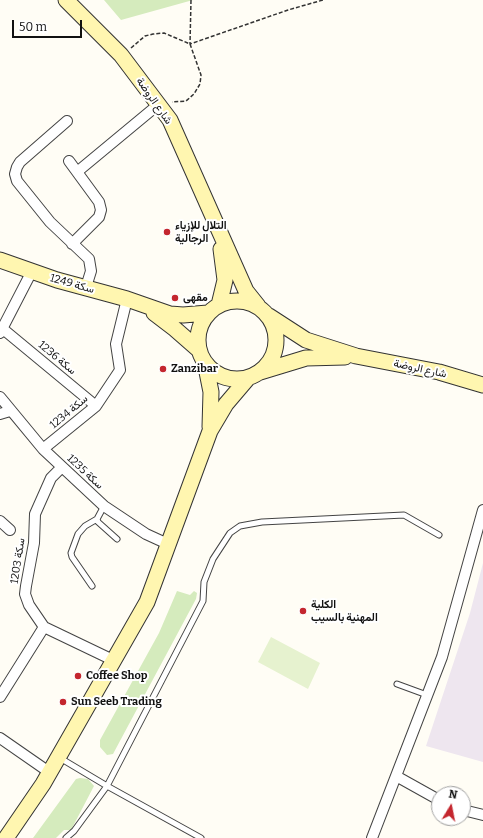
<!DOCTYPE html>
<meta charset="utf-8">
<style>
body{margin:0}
#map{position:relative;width:483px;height:838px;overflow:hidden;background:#fffdf5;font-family:Bitter,serif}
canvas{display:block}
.north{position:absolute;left:431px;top:786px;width:40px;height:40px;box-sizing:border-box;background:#fff;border:1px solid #a0a0a0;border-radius:50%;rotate:10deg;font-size:11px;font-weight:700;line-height:16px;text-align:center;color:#111}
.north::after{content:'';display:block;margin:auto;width:14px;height:18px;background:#c4262e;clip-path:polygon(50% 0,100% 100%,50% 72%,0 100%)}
.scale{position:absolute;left:12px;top:20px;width:70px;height:18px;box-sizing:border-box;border:2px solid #111;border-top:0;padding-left:5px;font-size:12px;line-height:14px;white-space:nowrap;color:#111;-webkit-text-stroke:3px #fff;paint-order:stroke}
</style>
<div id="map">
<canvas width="483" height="838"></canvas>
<div class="north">N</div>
<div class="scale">50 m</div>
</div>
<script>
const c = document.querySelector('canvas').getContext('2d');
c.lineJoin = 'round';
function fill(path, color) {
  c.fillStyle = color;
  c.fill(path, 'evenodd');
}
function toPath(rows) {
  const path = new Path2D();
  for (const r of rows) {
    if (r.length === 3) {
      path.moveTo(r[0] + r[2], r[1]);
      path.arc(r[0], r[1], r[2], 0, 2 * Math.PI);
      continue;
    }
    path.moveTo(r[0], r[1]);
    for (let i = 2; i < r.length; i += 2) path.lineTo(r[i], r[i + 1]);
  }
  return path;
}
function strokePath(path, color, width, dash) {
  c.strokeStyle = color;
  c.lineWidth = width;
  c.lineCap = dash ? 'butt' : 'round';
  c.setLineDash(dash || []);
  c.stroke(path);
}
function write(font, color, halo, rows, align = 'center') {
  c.font = font + ' Bitter,Vazirmatn,serif';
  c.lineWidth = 4;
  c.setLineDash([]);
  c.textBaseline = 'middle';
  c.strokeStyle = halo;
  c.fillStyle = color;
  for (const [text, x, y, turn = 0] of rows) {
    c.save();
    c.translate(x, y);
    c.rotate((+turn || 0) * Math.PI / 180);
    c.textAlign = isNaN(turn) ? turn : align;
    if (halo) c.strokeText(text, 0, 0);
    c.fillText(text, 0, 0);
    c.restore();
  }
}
fill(toPath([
 [483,563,483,762,426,746,470,613]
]), '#eee6ef');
fill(toPath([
 [104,0,193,0,121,20],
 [177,591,190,595,194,591,197,593,196,599,113,754,107,755,100,747,100,740,159,633],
 [80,778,88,779,94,786,71,830,64,830,56,838,33,838,76,779]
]), '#d5ebbd');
fill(toPath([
 [271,637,320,663,308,689,258,662]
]), '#e6f2cf');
const lane = toPath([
 [104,506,97,519,98,522,117,539],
 [92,586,72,557,71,553,78,534,85,526,97,519],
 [397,684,427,695],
 [60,758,107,786,203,601,204,582,213,559,230,533,240,526,262,522,404,515,439,535],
 [66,838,74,831,107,786,201,838]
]);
const street = toPath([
 [67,121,20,162,17,167,15,174,17,181,50,222,89,259,91,271,86,287],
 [69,161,99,202,101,210,99,217,72,244],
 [77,172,159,104],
 [3,329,96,406],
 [0,333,32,271],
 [0,397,43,449,104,506,146,534,170,545],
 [0,414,10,411],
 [43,449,96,406,120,370,116,344,127,299],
 [0,521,10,530],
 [44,627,115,661],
 [0,697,44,627,29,605,25,594,26,586,34,543,35,514,51,478,62,467],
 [0,738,49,772],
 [396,776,439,800],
 [463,810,483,815],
 [372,838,442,657,483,510]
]);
const secondary = toPath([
 [66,0,121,55,170,120,246,291,258,306],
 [0,260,57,280,127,299,170,314,183,315,208,313],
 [237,340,39],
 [219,305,225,280,221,249],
 [154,313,175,329,199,350],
 [269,316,306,340,356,356,439,372,483,385],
 [205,362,211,392,210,427],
 [260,372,306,358,345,357],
 [6,838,43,784,147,602,210,431,226,404,249,377]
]);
strokePath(lane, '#444', 7);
strokePath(street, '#444', 12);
strokePath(secondary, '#333', 17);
strokePath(toPath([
 [191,0,190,44,288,10,323,0],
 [131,48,145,36,153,34,164,33,190,44,201,75,200,84,194,94,186,101,172,102]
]), '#333', 1.5, [4, 2]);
strokePath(lane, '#fff', 5);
strokePath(street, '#fff', 10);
strokePath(secondary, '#fff6b0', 15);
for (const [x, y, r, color] of [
 [167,232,4,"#c4262e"],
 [175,298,4,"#c4262e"],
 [163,369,4,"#c4262e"],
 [303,611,4,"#c4262e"],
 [78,676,4,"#c4262e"],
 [63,702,4,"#c4262e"]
]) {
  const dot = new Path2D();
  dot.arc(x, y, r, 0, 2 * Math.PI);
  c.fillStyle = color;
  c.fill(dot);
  strokePath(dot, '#fff', 1.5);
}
write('11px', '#111', '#fff', [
 ["شارع الروضة",154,101,55],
 ["سكة 1249",72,284,16],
 ["سكة 1236",57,358,40],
 ["شارع الروضة",420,369,12],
 ["سكة 1234",69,412,-40],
 ["سكة 1235",85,472,43],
 ["سكة 1203",18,561,-81]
]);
write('bold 11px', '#111', '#fff', [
 ["التلال للإزياء",175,226],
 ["الرجالية",175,239],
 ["مقهى",183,298],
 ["Zanzibar",171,369],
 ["الكلية",311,605],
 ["المهنية بالسيب",311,618],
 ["Coffee Shop",86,676],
 ["Sun Seeb Trading",71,702]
], 'left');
</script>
